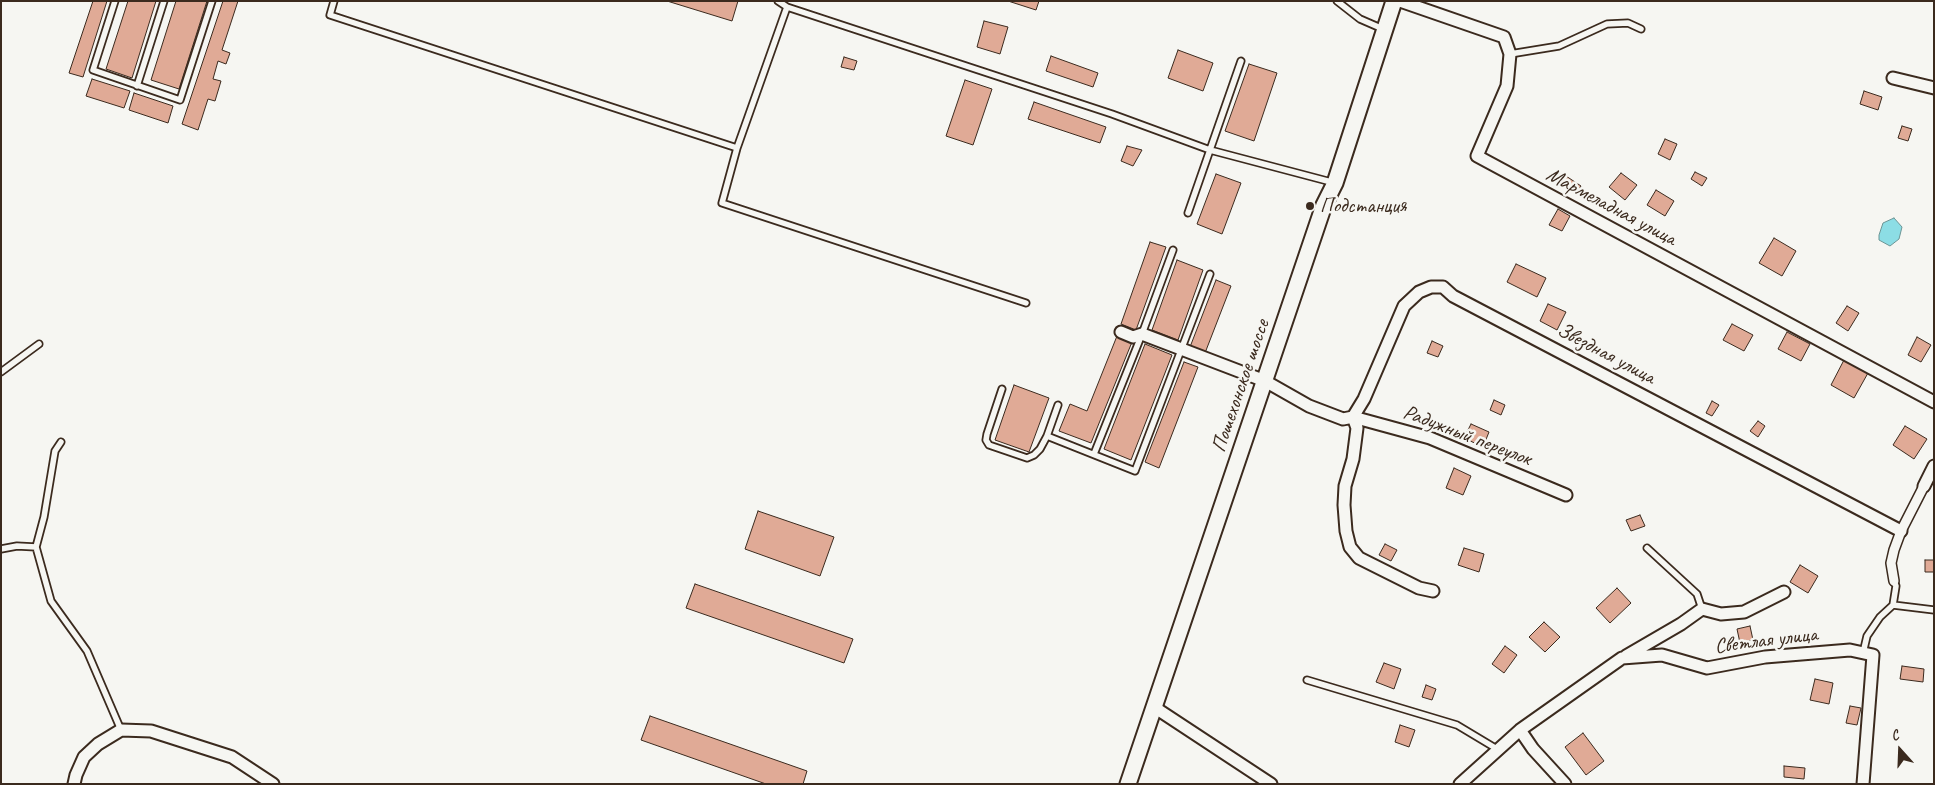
<!DOCTYPE html>
<meta charset="utf-8">
<style>
body{margin:0}
#map{position:relative;width:1935px;height:785px;overflow:hidden;background:#f6f6f2;font-family:Caveat,sans-serif}
canvas{display:block}
.frame{position:absolute;inset:0;border:2px solid #3b2a1e;pointer-events:none}
.north{position:absolute;left:1875px;top:725px;width:50px;height:50px;-webkit-text-stroke:4px #f6f6f2;paint-order:stroke;rotate:340deg;font-size:14px;font-weight:700;line-height:20px;text-align:center;color:#3b2a1e}
.north::after{content:'';display:block;margin:auto;width:18px;height:22px;background:#3b2a1e;clip-path:polygon(50% 0,100% 100%,50% 72%,0 100%)}
</style>
<div id="map">
<canvas width="1935" height="785"></canvas>
<div class="frame"></div>
<div class="north">С</div>
</div>
<script>
const c = document.querySelector('canvas').getContext('2d');
c.lineJoin = 'round';
function fill(path, color) {
  c.fillStyle = color;
  c.fill(path, 'evenodd');
}
function toPath(rows) {
  const path = new Path2D();
  for (const r of rows) {
    path.moveTo(r[0], r[1]);
    for (let i = 2; i < r.length; i += 2) path.lineTo(r[i], r[i + 1]);
  }
  return path;
}
function strokePath(path, color, width, dash) {
  c.strokeStyle = color;
  c.lineWidth = width;
  c.lineCap = dash ? 'butt' : 'round';
  c.setLineDash(dash || []);
  c.stroke(path);
}
function write(font, color, halo, rows, align = 'center') {
  c.font = font + ' Caveat,sans-serif';
  c.lineWidth = 5;
  c.setLineDash([]);
  c.textBaseline = 'middle';
  c.strokeStyle = halo;
  c.fillStyle = color;
  for (const [text, x, y, turn = 0] of rows) {
    c.save();
    c.translate(x, y);
    c.rotate((+turn || 0) * Math.PI / 180);
    c.textAlign = isNaN(turn) ? turn : align;
    if (halo) c.strokeText(text, 0, 0);
    c.fillText(text, 0, 0);
    c.restore();
  }
}
const water = toPath([
 [1894,218,1902,227,1899,239,1890,246,1879,240,1879,235,1883,223,1894,218]
]);
fill(water, '#8cdde5');
strokePath(water, '#6c9595', 1);
const building = toPath([
 [93,1,107,1,83,77,69,73,93,1],
 [128,1,156,1,132,78,106,69,128,1],
 [176,1,207,1,179,89,151,80,176,1],
 [223,1,238,1,222,50,230,53,226,64,218,61,213,79,221,81,215,101,208,99,198,130,182,124,223,1],
 [667,1,738,1,732,21,667,1],
 [1008,1,1039,1,1036,10,1008,1],
 [984,21,1008,27,1000,54,977,47,984,21],
 [1178,50,1213,63,1203,91,1168,78,1178,50],
 [1051,56,1098,73,1093,87,1046,71,1051,56],
 [844,57,857,61,854,70,841,67,844,57],
 [1249,64,1277,73,1254,141,1225,131,1249,64],
 [92,79,130,91,124,108,86,96,92,79],
 [965,80,992,89,973,145,946,136,965,80],
 [1864,91,1882,97,1878,110,1860,104,1864,91],
 [134,93,173,106,168,123,129,110,134,93],
 [1034,102,1106,127,1100,143,1028,119,1034,102],
 [1902,126,1912,129,1908,141,1898,138,1902,126],
 [1665,139,1677,144,1670,160,1658,154,1665,139],
 [1127,146,1142,150,1133,166,1121,161,1127,146],
 [1695,172,1707,178,1702,186,1691,179,1695,172],
 [1621,173,1637,185,1625,200,1609,187,1621,173],
 [1216,174,1241,183,1222,234,1197,224,1216,174],
 [1566,176,1581,186,1576,194,1561,184,1566,176],
 [1656,190,1674,201,1665,216,1647,205,1656,190],
 [1558,209,1570,216,1562,231,1549,225,1558,209],
 [1774,238,1796,251,1782,276,1759,263,1774,238],
 [1150,242,1166,247,1136,330,1121,324,1150,242],
 [1177,260,1203,270,1178,340,1152,330,1177,260],
 [1516,264,1546,278,1537,297,1507,282,1516,264],
 [1216,280,1231,286,1205,353,1190,347,1216,280],
 [1548,304,1566,312,1557,330,1540,321,1548,304],
 [1847,306,1859,313,1848,331,1836,323,1847,306],
 [1732,324,1753,335,1744,351,1723,340,1732,324],
 [1787,332,1810,344,1801,361,1778,349,1787,332],
 [1117,336,1132,342,1091,443,1059,431,1070,404,1087,411,1117,336],
 [1917,337,1931,345,1921,362,1908,355,1917,337],
 [1432,341,1443,346,1438,357,1427,353,1432,341],
 [1145,344,1172,355,1131,460,1104,449,1145,344],
 [1844,360,1868,373,1854,398,1831,385,1844,360],
 [1184,362,1198,367,1159,468,1145,462,1184,362],
 [1014,385,1049,398,1029,452,995,440,1014,385],
 [1494,400,1505,405,1501,415,1490,410,1494,400],
 [1712,401,1719,405,1712,416,1706,413,1712,401],
 [1758,421,1765,426,1758,437,1750,431,1758,421],
 [1471,424,1489,432,1483,447,1464,438,1471,424],
 [1905,426,1927,439,1914,459,1893,445,1905,426],
 [1454,468,1471,476,1463,495,1446,488,1454,468],
 [758,511,834,537,820,576,745,549,758,511],
 [1640,515,1645,526,1631,531,1626,520,1640,515],
 [1385,544,1397,550,1391,561,1379,555,1385,544],
 [1464,548,1484,554,1479,572,1458,565,1464,548],
 [1925,560,1934,560,1934,572,1925,572,1925,560],
 [1800,565,1818,576,1808,593,1790,582,1800,565],
 [695,584,853,639,844,663,686,608,695,584],
 [1617,588,1631,603,1610,623,1596,608,1617,588],
 [1544,622,1560,637,1545,652,1529,637,1544,622],
 [1750,626,1753,640,1740,643,1737,629,1750,626],
 [1505,646,1517,655,1504,673,1492,664,1505,646],
 [1384,663,1401,669,1394,689,1376,682,1384,663],
 [1902,666,1924,669,1923,682,1900,679,1902,666],
 [1815,679,1833,683,1829,704,1810,700,1815,679],
 [1426,685,1436,689,1432,700,1422,697,1426,685],
 [1850,706,1861,708,1857,725,1846,723,1850,706],
 [650,716,807,771,803,784,766,784,641,740,650,716],
 [1400,725,1415,730,1409,747,1395,742,1400,725],
 [1583,733,1604,761,1586,775,1565,747,1583,733],
 [1784,766,1805,768,1804,779,1784,777,1784,766]
]);
fill(building, '#e0aa96');
strokePath(building, '#3b2a1e', 1);
const service = toPath([
 [115,1,93,70,180,100,212,1],
 [334,1,330,15,737,148],
 [778,1,787,7],
 [1337,1,1360,19,1383,29],
 [1510,54,1559,46,1607,24,1628,23,1641,29],
 [137,86,164,1],
 [1188,213,1241,61],
 [1026,303,722,203,737,148,787,7,1112,114,1210,150,1335,183],
 [1,372,39,344],
 [1002,389,987,434,986,440,989,445,1027,458,1034,455,1040,449,1047,436,1135,471,1210,274],
 [1047,436,1058,405],
 [61,442,55,451,44,517,36,547,51,601,87,651,121,730],
 [1094,454,1142,334,1173,250],
 [1647,548,1697,594,1702,609],
 [1,549,17,546,36,547],
 [1893,605,1896,586,1894,581],
 [1863,653,1867,636,1880,617,1893,605,1934,610],
 [1307,680,1457,725,1497,749]
]);
const pedestrian = toPath([
 [1894,581,1891,563,1894,550,1901,531,1924,486]
]);
const minor = toPath([
 [1400,1,1504,37,1510,54,1507,86,1477,156,1934,402],
 [1893,78,1934,88],
 [1121,332,1133,337,1142,334,1265,381,1309,406,1343,419,1353,417,1430,438,1566,495],
 [1353,417,1364,399,1404,306,1419,292,1431,287,1443,287,1453,296,1901,531],
 [1353,417,1357,428,1353,459,1345,486,1344,505,1346,531,1350,547,1359,558,1419,588,1433,591],
 [1924,486,1934,466],
 [1626,656,1681,624,1702,609,1721,614,1744,612,1784,592],
 [1154,707,1271,784],
 [1520,730,1533,749,1565,784],
 [74,784,76,775,84,757,98,744,121,730,151,731,232,757,273,784],
 [1460,784,1520,730,1622,658,1662,655,1707,668,1765,657,1850,650,1873,655,1863,784]
]);
const tertiary = toPath([
 [1128,784,1324,205,1335,183,1394,1]
]);
strokePath(service, '#3b2a1e', 9);
strokePath(pedestrian, '#3b2a1e', 12);
strokePath(minor, '#3b2a1e', 15);
strokePath(tertiary, '#3b2a1e', 19);
strokePath(service, '#f6f6f2', 5.5);
strokePath(pedestrian, '#f6f6f2', 9);
strokePath(minor, '#f6f6f2', 11);
strokePath(tertiary, '#f6f6f2', 15);
for (const [x, y, r, color] of [
 [1310,206,5,"#3b2a1e"]
]) {
  const dot = new Path2D();
  dot.arc(x, y, r, 0, 2 * Math.PI);
  c.fillStyle = color;
  c.fill(dot);
  strokePath(dot, '#f6f6f2', 2);
}
write('21px', '#3b2a1e', '#f6f6f2', [
 ["Подстанция",1320,206]
], 'left');
write('21px', '#3b2a1e', '#f6f6f2', [
 ["Мармеладная улица",1611,207,28],
 ["Звездная улица",1606,354,28],
 ["Пошехонское шоссе",1241,386,-71],
 ["Радужный переулок",1467,436,21],
 ["Светлая улица",1766,641,-7]
]);
</script>
